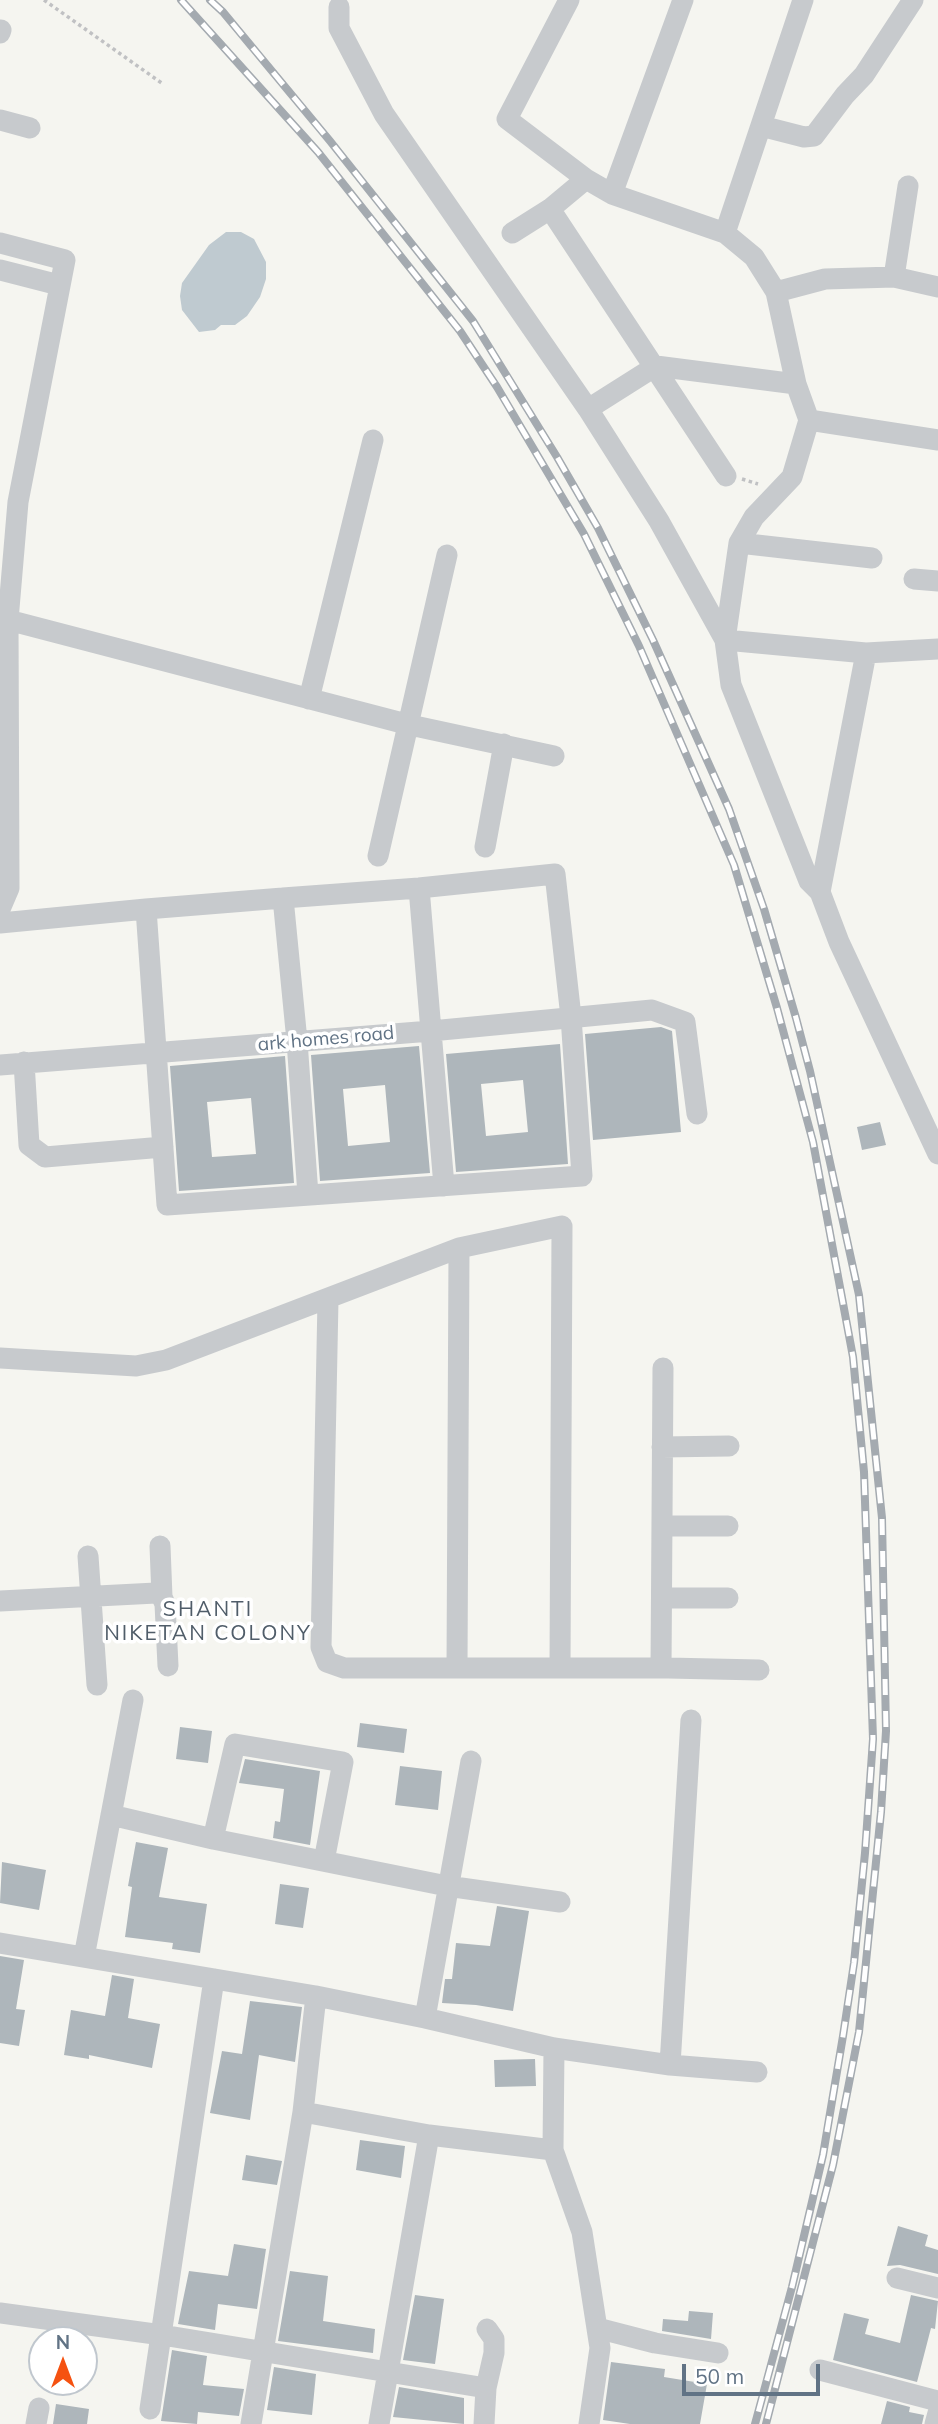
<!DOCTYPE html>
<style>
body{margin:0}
#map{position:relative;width:938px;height:2424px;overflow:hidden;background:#f5f5f0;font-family:Mulish,sans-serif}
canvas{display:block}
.north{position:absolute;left:28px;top:2326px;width:70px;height:70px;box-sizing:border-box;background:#fff;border:2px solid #c0c7ce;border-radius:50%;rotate:0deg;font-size:19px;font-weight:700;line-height:28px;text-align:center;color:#617385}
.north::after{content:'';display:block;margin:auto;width:24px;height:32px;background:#f55211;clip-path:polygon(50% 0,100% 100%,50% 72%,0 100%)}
.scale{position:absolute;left:682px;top:2364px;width:138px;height:32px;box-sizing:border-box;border:4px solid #617385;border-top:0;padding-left:9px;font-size:21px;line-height:24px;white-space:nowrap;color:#617385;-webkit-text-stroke:5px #fff;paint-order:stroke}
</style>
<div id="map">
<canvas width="938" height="2424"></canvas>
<div class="north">N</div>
<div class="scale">50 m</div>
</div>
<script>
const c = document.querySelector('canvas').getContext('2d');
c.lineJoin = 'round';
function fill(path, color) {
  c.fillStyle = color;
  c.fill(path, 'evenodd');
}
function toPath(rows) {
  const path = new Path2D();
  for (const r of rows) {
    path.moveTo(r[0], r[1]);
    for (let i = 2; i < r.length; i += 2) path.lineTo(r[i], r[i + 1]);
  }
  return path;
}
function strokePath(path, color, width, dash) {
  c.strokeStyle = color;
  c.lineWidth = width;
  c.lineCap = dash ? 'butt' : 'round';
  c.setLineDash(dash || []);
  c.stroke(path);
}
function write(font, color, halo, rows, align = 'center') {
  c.font = font + ' Mulish,sans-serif';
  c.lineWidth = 7;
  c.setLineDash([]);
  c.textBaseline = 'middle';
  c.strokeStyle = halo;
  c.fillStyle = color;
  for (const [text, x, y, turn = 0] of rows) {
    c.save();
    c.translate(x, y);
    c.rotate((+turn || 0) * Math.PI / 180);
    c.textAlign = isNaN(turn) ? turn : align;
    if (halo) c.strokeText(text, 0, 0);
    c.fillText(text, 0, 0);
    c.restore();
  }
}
fill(toPath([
 [226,232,241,232,254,239,266,262,266,279,260,297,247,316,235,325,221,325,215,330,199,332,182,310,180,296,182,283,209,245]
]), '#bfcad0');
fill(toPath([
 [661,1027,672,1031,681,1132,593,1140,585,1034],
 [560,1044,568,1164,456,1172,446,1054],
 [523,1080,528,1132,486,1136,481,1084],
 [419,1046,430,1173,320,1181,311,1055],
 [385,1085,390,1142,348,1146,343,1089],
 [285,1056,294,1183,179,1191,170,1066],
 [251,1098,256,1154,212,1157,207,1102],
 [880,1122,886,1145,862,1150,857,1127],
 [360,1723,407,1729,404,1753,357,1747],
 [180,1727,212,1731,208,1763,176,1759],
 [245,1759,320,1771,310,1845,273,1838,275,1821,280,1822,284,1789,239,1783],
 [400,1766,442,1771,438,1810,395,1805],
 [136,1842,168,1848,159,1897,207,1904,200,1953,172,1949,173,1943,125,1937,132,1887,128,1886],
 [2,1862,46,1870,39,1910,0,1903],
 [280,1884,309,1888,303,1928,275,1924],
 [497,1906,529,1911,513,2011,476,2005,442,2003,445,1979,452,1979,456,1943,490,1946],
 [0,1956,24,1960,16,2009,25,2010,19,2046,0,2043],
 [112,1975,134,1979,128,2018,160,2024,152,2068,89,2055,89,2059,64,2055,71,2010,105,2016],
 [250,2001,302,2007,295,2062,259,2055,250,2120,210,2113,222,2051,242,2054],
 [535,2059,536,2086,495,2087,494,2060],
 [360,2140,405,2146,401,2178,356,2170],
 [246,2155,282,2161,277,2185,242,2180],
 [898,2226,928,2235,925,2246,938,2250,938,2274,900,2265,887,2266],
 [234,2244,266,2249,257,2309,218,2304,215,2330,178,2324,189,2271,228,2276],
 [290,2271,328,2276,323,2321,375,2329,373,2353,278,2341],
 [415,2295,444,2299,435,2364,403,2360],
 [911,2295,938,2301,935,2329,931,2328,917,2382,833,2360,844,2313,869,2319,865,2334,900,2343],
 [689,2311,713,2313,711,2339,662,2331,663,2319,688,2321],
 [172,2350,207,2356,203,2385,244,2389,239,2416,198,2412,197,2424,161,2421],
 [611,2362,665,2369,664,2377,707,2384,700,2424,630,2424,603,2420],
 [274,2367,316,2374,312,2415,267,2410],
 [399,2387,464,2398,464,2424,393,2417],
 [887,2401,910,2407,909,2412,924,2415,922,2424,881,2424],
 [56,2404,89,2409,87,2424,53,2424]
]), '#aeb6bb');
strokePath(toPath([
 [44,0,163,84],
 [742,479,758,484]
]), '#c0c1c3', 3.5, [3.5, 3.5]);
strokePath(toPath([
 [569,0,507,119,586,179,612,194,725,233,754,257,776,292,796,384,809,420,792,477,754,517,739,543,725,640,731,685,809,881,820,892,839,942,938,1154],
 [339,7,339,28,384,114,588,409,659,521,725,640,866,653,938,649],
 [0,33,1,30],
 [0,120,30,128],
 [761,126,804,137,814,136,845,95,864,75,913,0],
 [612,194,683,0],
 [550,209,726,476],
 [512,233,550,209,586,179],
 [725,233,803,0],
 [0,243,65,260,18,502,8,620,9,888,0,909],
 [0,270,59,285],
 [894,277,908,186],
 [776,292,825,279,894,277,938,287],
 [588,409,656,366,796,384],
 [809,420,938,440],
 [739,543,872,558],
 [914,579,938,581],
 [0,618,410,725,554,756],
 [309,699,373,440],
 [485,847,504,744],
 [378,856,447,555],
 [419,888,444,1186],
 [820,892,866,653],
 [283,898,297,1041,308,1195],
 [0,923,146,909,283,898,419,888,555,874,571,1017,582,1176,167,1205,146,909],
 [24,1062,29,1145,45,1157,163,1147],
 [0,1065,431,1031,652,1010,685,1022,697,1114],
 [328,1300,321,1647,327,1662,344,1668,668,1668,759,1670],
 [0,1358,136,1366,166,1360,459,1248,562,1226,560,1668],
 [662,1447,729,1446],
 [662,1526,728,1526],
 [160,1546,162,1597],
 [88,1556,97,1685],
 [662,1598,728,1598],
 [0,1601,156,1593,162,1597,165,1604,168,1666],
 [457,1668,459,1248],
 [661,1668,663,1368],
 [111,1815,213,1839,447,1886,560,1902],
 [213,1839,235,1744,343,1762,324,1861],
 [0,1943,316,1996,425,2018,554,2048,670,2065,757,2072],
 [84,1957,133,1700],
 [425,2018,471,1761],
 [554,2048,553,2150,582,2232,600,2348,589,2424],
 [670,2065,691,1720],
 [303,2112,429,2135,553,2150],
 [897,2278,938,2288],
 [0,2313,162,2335,486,2388],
 [597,2328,655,2343,718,2353],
 [820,2370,938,2401],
 [150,2409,214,1979],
 [36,2424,39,2408],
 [251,2424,303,2112,316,1996],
 [379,2424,429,2135],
 [484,2424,486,2388,494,2353,494,2339,487,2329],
 [935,2424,938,2413]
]), '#c7cacd', 21);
const rail = toPath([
 [181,0,318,152,460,331,497,387,584,534,639,646,734,865,777,1008,813,1142,853,1357,864,1472,873,1739,865,1853,854,1963,843,2036,823,2155,792,2287,755,2424],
 [210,0,223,12,330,141,473,321,557,457,598,528,653,640,729,809,764,909,796,1018,810,1071,859,1295,882,1518,886,1731,881,1812,859,2032,833,2165,766,2424]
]);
strokePath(rail, '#a4aab0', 8);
strokePath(rail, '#fff', 5, [16]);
write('19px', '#617385', '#fff', [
 ["ark homes road",326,1039,-5]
]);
c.letterSpacing = '2px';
write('21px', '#505d69', '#fff', [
 ["SHANTI",208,1610],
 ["NIKETAN COLONY",208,1634]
]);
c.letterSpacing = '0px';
</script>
